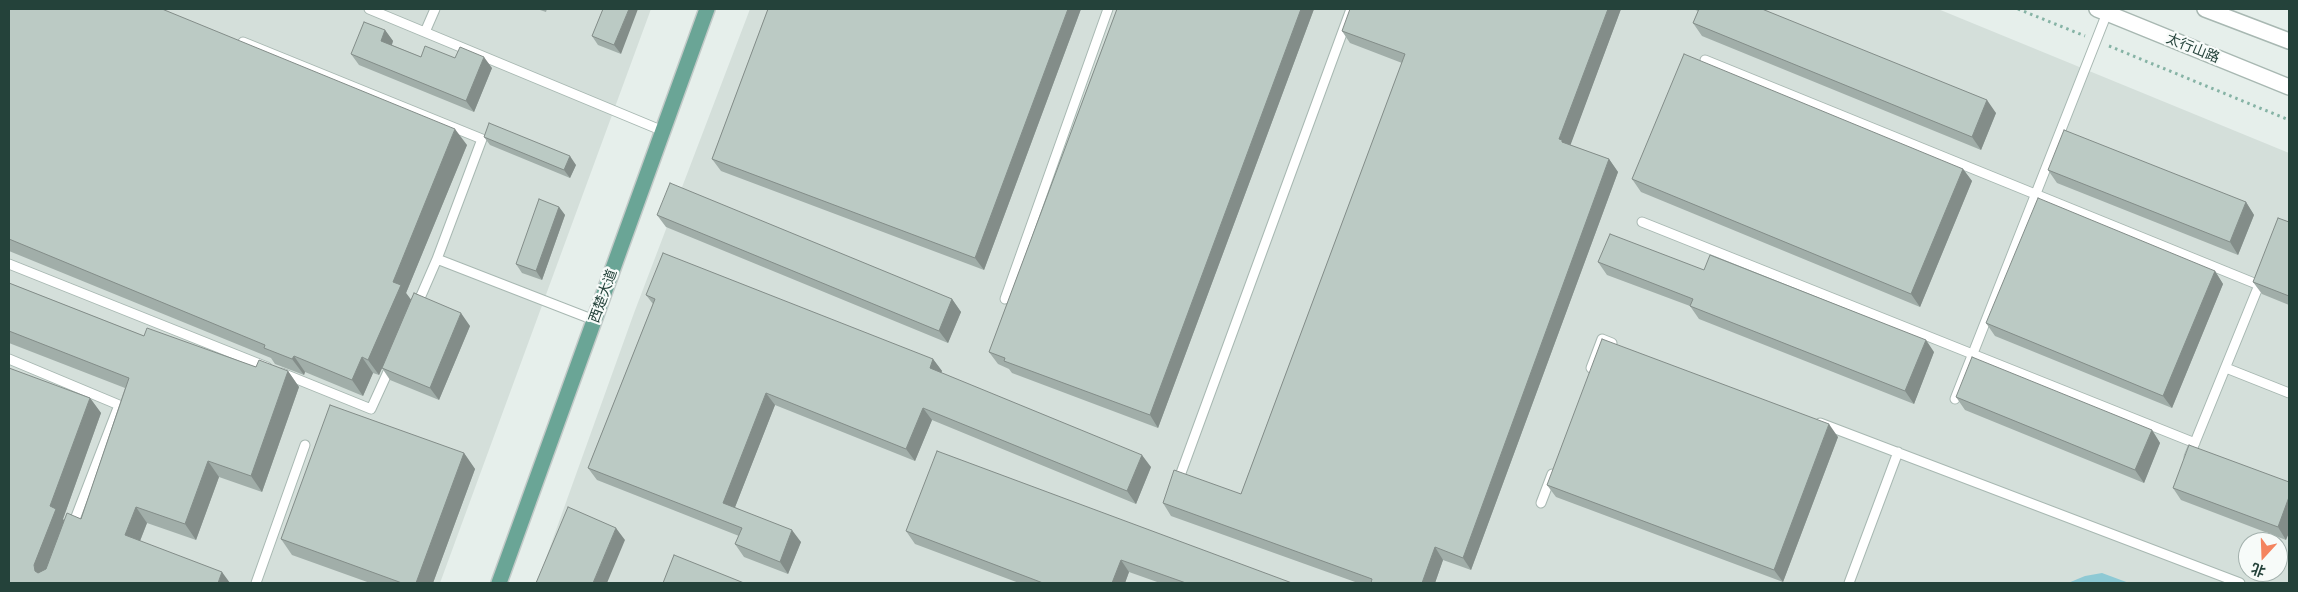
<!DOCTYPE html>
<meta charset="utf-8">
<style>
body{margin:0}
#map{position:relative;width:2298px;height:592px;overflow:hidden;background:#e6efeb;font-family:Lato,"Noto Sans SC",sans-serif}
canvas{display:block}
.frame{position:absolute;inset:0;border:10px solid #24423a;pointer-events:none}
.north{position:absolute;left:2238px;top:532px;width:50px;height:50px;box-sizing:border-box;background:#f7fbf9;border:1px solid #a3b1ad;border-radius:50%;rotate:200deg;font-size:14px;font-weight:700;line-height:20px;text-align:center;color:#24423a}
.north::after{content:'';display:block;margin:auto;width:18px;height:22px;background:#f4845f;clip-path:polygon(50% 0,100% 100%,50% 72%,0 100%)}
</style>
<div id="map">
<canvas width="2298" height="592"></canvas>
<div class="frame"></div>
<div class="north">北</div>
</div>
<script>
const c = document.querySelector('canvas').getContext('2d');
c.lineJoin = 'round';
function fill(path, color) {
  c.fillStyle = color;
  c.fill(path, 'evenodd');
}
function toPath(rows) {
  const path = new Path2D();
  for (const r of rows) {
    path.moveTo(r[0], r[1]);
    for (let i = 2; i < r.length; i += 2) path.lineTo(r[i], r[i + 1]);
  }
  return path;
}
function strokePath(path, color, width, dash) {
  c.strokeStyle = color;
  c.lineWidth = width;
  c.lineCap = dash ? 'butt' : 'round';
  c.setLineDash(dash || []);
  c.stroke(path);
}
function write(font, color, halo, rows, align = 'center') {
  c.font = font + ' Lato,"Noto Sans SC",sans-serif';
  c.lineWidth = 4.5;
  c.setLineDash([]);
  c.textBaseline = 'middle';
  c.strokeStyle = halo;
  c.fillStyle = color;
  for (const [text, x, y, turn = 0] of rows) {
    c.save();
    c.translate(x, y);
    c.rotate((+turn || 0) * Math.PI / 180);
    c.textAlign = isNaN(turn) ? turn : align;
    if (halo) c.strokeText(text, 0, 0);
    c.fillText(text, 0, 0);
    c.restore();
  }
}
fill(toPath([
 [9,9,651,9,440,583,9,583],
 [750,9,1938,9,2289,153,2289,583,537,583,634,313],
 [2248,542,2278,542,2278,572,2248,572]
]), '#d4dfda');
fill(toPath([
 [2102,573,2129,583,2068,583,2085,576]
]), '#8ec9d4');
const service = toPath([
 [369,9,663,131],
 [425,32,435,9],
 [243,42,482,139,437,259,417,305],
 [1705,60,2259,285,2189,457],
 [1642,222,2195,443],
 [437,259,594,320],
 [9,264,267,367],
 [1005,299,1108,9],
 [9,359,119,405,72,527],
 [1591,368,1602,339,1612,343],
 [2226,368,2289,393],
 [282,373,371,409,391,365],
 [1955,399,2107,13],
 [1820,423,2240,583],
 [1181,473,1351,9],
 [1541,503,1552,474],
 [256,583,305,445],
 [1849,583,1898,452]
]);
const tertiary = toPath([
 [2097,9,2289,87],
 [2205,9,2289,41]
]);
const primary = toPath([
 [499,583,707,9]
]);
strokePath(service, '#a8b8b2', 11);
strokePath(tertiary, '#a8b8b2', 18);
strokePath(primary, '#c2cac8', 18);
strokePath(toPath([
 [2018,9,2085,36],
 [2109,46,2289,120]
]), '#86b3a5', 3, [2.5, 4]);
strokePath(service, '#fff', 9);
strokePath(tertiary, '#fff', 15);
strokePath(primary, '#6aa596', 15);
fill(toPath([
 [9,9,467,145,406,293,411,300,470,326,439,400,390,380,382,368,379,375,373,373,363,396,305,372,304,375,275,364,271,358,9,251],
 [537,9,547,9,546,12],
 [603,9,621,54,598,45,592,36],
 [768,9,1081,9,984,270,721,171,712,159],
 [1117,9,1314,9,1158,428,1012,373,1009,369,998,364,989,352],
 [1621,9,1570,145,1609,159,1618,172,1471,570,1443,560,1435,583,1358,583,1171,516,1163,503,1241,494,1402,63,1350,43,1342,31],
 [1693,9,1762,9,1996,113,1981,150,1702,36,1693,23,1698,11],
 [385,30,393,41,392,45,421,57,455,58,492,68,474,112,359,65,351,54],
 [484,137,576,165,570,178,490,145],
 [1963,169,1972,181,1920,307,1641,192,1632,179],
 [2048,170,2246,202,2254,215,2238,255,2057,183],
 [559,207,565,215,542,280,522,273,516,264],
 [657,215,952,299,961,312,948,343,666,227],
 [2289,222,2289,305,2262,294,2253,282],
 [1598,262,1704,270,1934,352,1914,404,1699,319,1690,306,1607,275],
 [2215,271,2223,284,2172,408,1995,336,1986,323],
 [9,283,144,336,256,367,288,371,299,387,262,492,219,477,196,540,147,523,140,541,9,583,90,398,101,413,63,519,64,521,81,519,125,388,9,343],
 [646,295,933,359,942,371,941,373,1151,467,1136,504,932,420,915,461,775,405,735,507,801,542,788,574,744,557,735,544,739,536,597,480,588,468,653,304],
 [1956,397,2152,430,2160,443,2144,483,1965,410],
 [1838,437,1783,582,1556,497,1547,485],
 [464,453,475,469,433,583,370,583,292,555,281,539],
 [2289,482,2286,540,2181,500,2173,488],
 [906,531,1292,583,1160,583,1129,572,1125,583,1019,583,915,544]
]), '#a1aea9');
fill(toPath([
 [629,9,638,9,621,54,614,45],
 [1068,9,1081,9,984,270,975,258],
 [1301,9,1314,9,1158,428,1150,415],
 [1608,9,1621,9,1569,149,1559,139],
 [385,30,393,41,389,52,381,41],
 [484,57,492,68,474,112,466,101],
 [1987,100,1996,113,1981,150,1972,137],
 [455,129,467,145,406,293,412,301,379,375,368,360,393,282],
 [570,156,576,165,570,178,564,170],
 [1609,159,1618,172,1471,570,1463,558],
 [1963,169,1972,181,1920,307,1911,294],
 [2246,202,2254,215,2238,255,2230,242],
 [559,207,565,215,542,280,536,271],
 [2215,271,2223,284,2172,408,2163,396],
 [952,299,961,312,948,343,939,331],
 [461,313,470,326,439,400,430,388],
 [1926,340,1934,352,1914,404,1905,391],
 [294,356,305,372,304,375,292,359],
 [362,357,373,373,363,396,352,380],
 [933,359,942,371,938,380,930,368],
 [288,371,299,387,262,492,251,476],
 [766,393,775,405,732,515,723,503],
 [90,398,101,413,63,519,67,524,45,581,35,571,34,565,50,506],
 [923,408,932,420,915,461,906,449],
 [1829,424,1838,437,1783,582,1774,570],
 [2152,430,2160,443,2144,483,2135,470],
 [464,453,475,469,433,583,416,583],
 [1142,455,1151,467,1136,504,1127,491],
 [208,461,219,477,196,540,185,524],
 [2289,497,2289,533,2286,540,2278,527],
 [136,507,147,523,136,551,125,535],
 [616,528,625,540,607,583,593,583],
 [792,530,801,542,788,574,780,562],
 [1435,547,1443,560,1435,583,1422,583],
 [1121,560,1129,572,1125,583,1112,583],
 [222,572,230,583,218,583]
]), '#838d89');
const building = toPath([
 [9,9,162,9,455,129,393,282,401,285,368,360,362,357,352,380,294,356,292,359,264,348,265,345,9,239,9,9],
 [603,9,629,9,614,45,592,36,603,9],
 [768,9,1068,9,975,258,712,159,768,9],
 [1117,9,1301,9,1150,415,1004,361,1005,358,989,352,1117,9],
 [1350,9,1608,9,1559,139,1562,140,1562,142,1609,159,1463,558,1435,547,1422,583,1371,583,1372,579,1163,503,1174,470,1241,494,1405,54,1342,31,1350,9],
 [1699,9,1762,9,1987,100,1972,137,1693,23,1699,9],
 [364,22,385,30,381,41,421,57,425,46,455,58,460,47,484,57,466,101,351,54,364,22],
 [1684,54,1963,169,1911,294,1632,179,1684,54],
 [489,123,570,156,564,170,484,137,489,123],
 [2064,130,2246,202,2230,242,2048,170,2064,130],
 [670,183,952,299,939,331,657,215,670,183],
 [2038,198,2215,271,2163,396,1986,323,2038,198],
 [539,199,559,207,536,271,516,264,539,199],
 [2278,218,2289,222,2289,296,2253,282,2278,218],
 [1610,234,1704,270,1710,255,1926,340,1905,391,1690,306,1693,299,1598,262,1610,234],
 [663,253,933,359,930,368,1142,455,1127,491,923,408,906,449,766,393,723,503,792,530,780,562,735,544,742,528,588,468,655,299,646,295,663,253],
 [9,283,144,336,147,328,256,367,259,360,288,371,251,476,208,461,185,524,136,507,125,535,222,572,218,583,9,583,9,368,90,398,50,506,56,509,34,565,35,571,38,573,46,569,67,513,81,519,129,378,9,331,9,283],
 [414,293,461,313,430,388,382,368,414,293],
 [1602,339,1829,424,1774,570,1547,485,1602,339],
 [1972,357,2152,430,2135,470,1956,397,1972,357],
 [330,405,464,453,416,583,402,583,281,539,330,405],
 [2189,445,2289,482,2289,497,2278,527,2173,488,2189,445],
 [937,451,1292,583,1186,583,1121,560,1112,583,1043,583,906,531,937,451],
 [568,507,616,528,593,583,536,583,568,507],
 [674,555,744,583,663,583,674,555]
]);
fill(building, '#bbcac4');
strokePath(building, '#838d89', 1);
write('14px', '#24423a', '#f7fbf9', [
 ["太行山路",2193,48,22],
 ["西楚大道",603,296,-70]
]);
</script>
